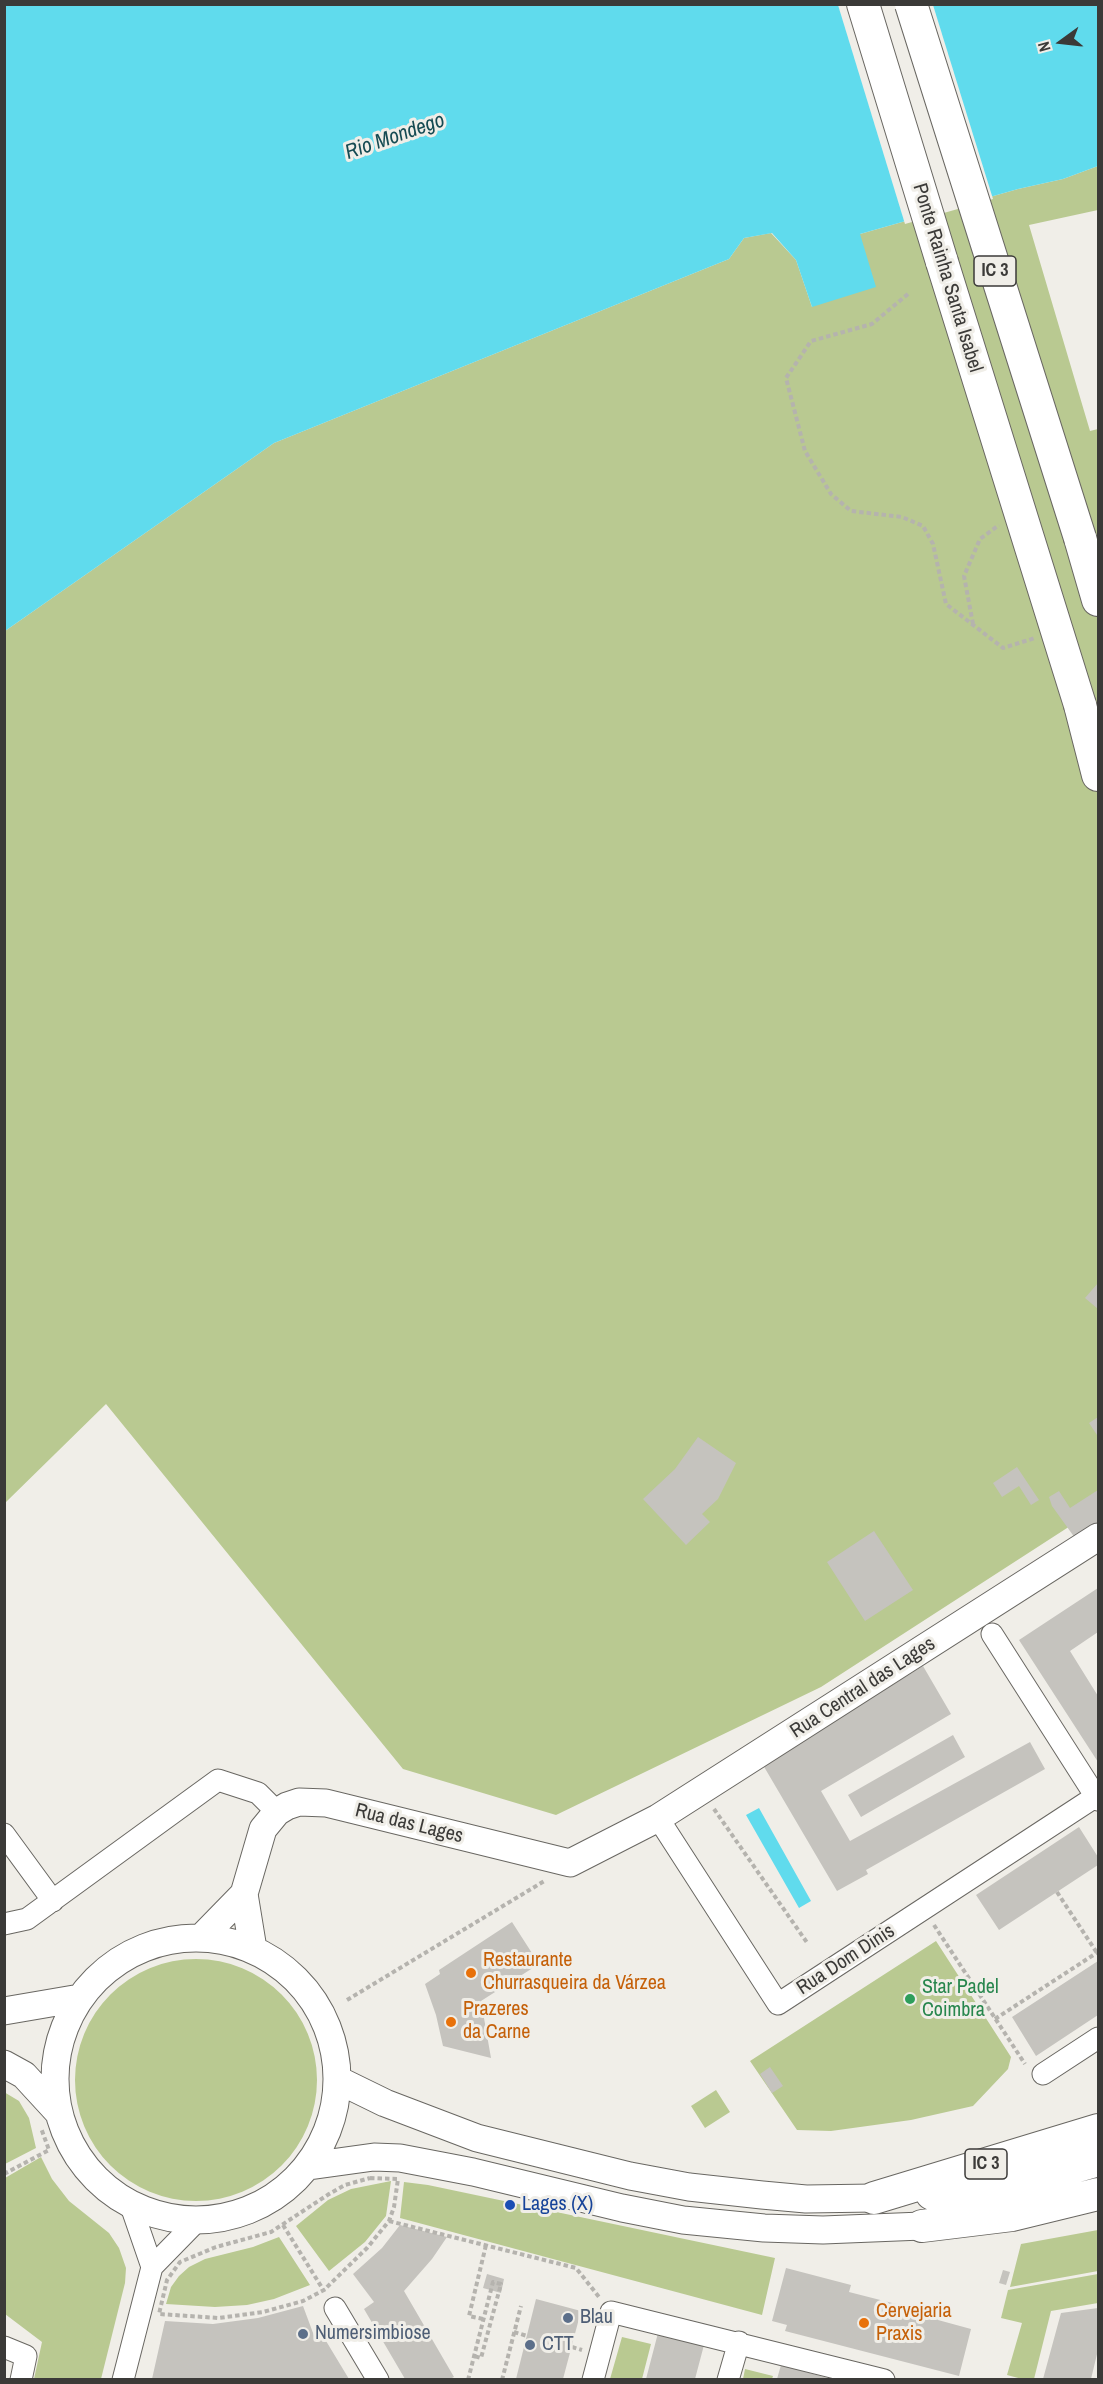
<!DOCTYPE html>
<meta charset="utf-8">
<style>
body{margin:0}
#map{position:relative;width:1103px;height:2384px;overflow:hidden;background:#f0eee8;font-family:"Archivo Narrow",sans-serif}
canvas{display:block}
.frame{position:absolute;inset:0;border:6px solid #3b3a38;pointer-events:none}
.north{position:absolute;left:1031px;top:12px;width:60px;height:60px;-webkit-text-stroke:4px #f0eee8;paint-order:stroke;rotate:255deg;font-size:16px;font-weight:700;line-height:24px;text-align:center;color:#3b3a38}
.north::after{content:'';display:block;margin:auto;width:21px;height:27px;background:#3b3a38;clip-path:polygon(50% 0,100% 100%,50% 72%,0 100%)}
</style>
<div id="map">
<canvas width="1103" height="2384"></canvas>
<div class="frame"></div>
<div class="north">N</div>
</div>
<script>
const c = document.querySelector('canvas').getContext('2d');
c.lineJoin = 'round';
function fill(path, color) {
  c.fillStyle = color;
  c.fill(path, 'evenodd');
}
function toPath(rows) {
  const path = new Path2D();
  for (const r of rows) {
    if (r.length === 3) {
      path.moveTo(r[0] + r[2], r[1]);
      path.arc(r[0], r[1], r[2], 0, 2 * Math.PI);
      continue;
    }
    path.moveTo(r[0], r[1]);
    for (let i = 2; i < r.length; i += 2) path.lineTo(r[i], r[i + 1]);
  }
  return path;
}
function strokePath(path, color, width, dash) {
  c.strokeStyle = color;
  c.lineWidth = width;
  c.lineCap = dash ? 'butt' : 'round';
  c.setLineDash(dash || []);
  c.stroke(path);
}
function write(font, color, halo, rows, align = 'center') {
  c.font = font + ' "Archivo Narrow",sans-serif';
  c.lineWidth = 6;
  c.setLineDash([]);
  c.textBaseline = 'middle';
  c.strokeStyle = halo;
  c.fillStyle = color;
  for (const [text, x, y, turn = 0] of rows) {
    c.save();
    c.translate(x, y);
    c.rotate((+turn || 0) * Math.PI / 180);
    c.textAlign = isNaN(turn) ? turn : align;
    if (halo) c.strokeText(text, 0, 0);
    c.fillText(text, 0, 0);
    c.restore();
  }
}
fill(toPath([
 [1098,166,1098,210,1029,225,1090,431,1098,429,1098,1508,821,1687,556,1815,403,1769,106,1404,5,1503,5,631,274,443,729,259,744,238,771,233,796,260,812,307,860,234,1018,189,1063,179],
 [936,1941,1011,2057,1008,2069,973,2106,911,2120,831,2131,797,2130,750,2061],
 [196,2080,121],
 [716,2090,730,2112,705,2128,691,2106],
 [4,2092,19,2101,29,2118,36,2148,5,2164],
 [41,2157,52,2179,69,2201,109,2233,119,2248,126,2268,125,2283,101,2379,34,2379,42,2342,5,2314,5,2178],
 [391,2181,386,2216,365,2242,329,2271,296,2226,328,2200,351,2189],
 [404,2182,428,2185,775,2258,762,2315,400,2218],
 [1098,2230,1098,2271,1010,2287,1021,2244],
 [279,2237,310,2285,274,2299,247,2305,215,2307,166,2304,171,2287,179,2276,189,2267,205,2259,253,2247],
 [1098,2274,1098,2303,1051,2311,1034,2379,1022,2379,1007,2375,1022,2323,1001,2318,1008,2290],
 [622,2337,651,2344,642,2379,610,2379],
 [745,2369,773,2376,772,2379,743,2379]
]), '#b9c991');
fill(toPath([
 [5,5,1098,5,1098,166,1063,179,1018,189,860,234,876,287,812,307,796,260,772,233,744,238,729,259,274,443,5,631],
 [759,1808,811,1901,799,1908,746,1815]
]), '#60dbed');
fill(toPath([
 [838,5,933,5,993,199,905,224]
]), '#f0eee8');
fill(toPath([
 [1098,1283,1098,1309,1085,1298],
 [1098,1417,1098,1434,1097,1435,1089,1423],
 [698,1437,736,1463,718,1499,702,1514,710,1522,686,1545,643,1499,675,1469],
 [1017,1467,1039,1500,1031,1505,1019,1486,1002,1497,993,1483],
 [1098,1490,1098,1523,1075,1538,1052,1506,1049,1497,1059,1491,1070,1508],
 [874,1531,913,1590,865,1621,827,1562],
 [1098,1588,1098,1632,1070,1651,1098,1696,1098,1762,1019,1640],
 [923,1666,951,1714,821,1791,850,1841,1030,1742,1045,1769,866,1870,868,1874,837,1891,763,1765],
 [953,1735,965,1757,861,1817,848,1795],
 [1079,1827,1098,1857,1098,1865,999,1930,976,1895],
 [512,1922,539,1964,481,2001,491,2058,443,2046,436,2015,425,1984,440,1974,439,1970],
 [1098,1961,1098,2015,1036,2056,1012,2017],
 [770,2067,783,2086,772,2093,760,2074],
 [400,2225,447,2237,432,2259,404,2291,454,2377,450,2379,405,2379,364,2309,374,2302,353,2274,382,2248],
 [786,2268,851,2285,849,2292,939,2315,938,2320,971,2329,959,2376,785,2331,787,2325,772,2321],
 [1003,2270,1010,2272,1006,2285,999,2283],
 [487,2274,504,2279,501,2293,483,2288],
 [536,2299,581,2311,563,2379,516,2379],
 [303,2306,316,2341,323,2336,349,2379,152,2379,165,2321,213,2324,258,2318],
 [1098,2308,1098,2350,1091,2379,1043,2379,1061,2313],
 [658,2333,704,2345,695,2379,646,2379],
 [781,2365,831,2379,777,2379]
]), '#c5c3be');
const minor = toPath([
 [992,1634,1098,1800],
 [658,1818,778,2004,1098,1795],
 [4,1834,53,1901],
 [4,1924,27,1919,218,1780,258,1793,277,1812],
 [1043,2074,1098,2038],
 [131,2206,152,2267],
 [335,2308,378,2380],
 [4,2347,26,2356,21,2380],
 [123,2380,152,2267,196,2222],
 [593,2380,611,2312,884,2380],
 [728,2380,739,2342]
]);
const major = toPath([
 [202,1937,244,1894],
 [196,2079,141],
 [253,1949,244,1894,263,1829,277,1812,287,1806,299,1802,326,1803,570,1863,658,1818,1098,1537],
 [4,2011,80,1998],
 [4,2064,24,2075,58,2112],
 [338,2080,385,2103,477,2138,630,2176,689,2187,762,2195,806,2199,874,2198],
 [309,2166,374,2157,400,2158,473,2172,622,2208,683,2220,764,2228,823,2230,922,2226]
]);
const highway = toPath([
 [863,4,942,262],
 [1080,538,1098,600],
 [1080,705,1098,775],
 [932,2194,974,2190,1025,2181,1098,2160],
 [874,2198,1098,2130],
 [922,2226,1012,2215,1098,2194]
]);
strokePath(minor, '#696762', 23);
strokePath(major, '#696762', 29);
strokePath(highway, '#696762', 34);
strokePath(toPath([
 [908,294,872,324,811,341,786,378,805,451,831,494,851,511,902,517,923,526,933,544,946,604,1003,648,1035,638],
 [973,624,964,576,980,539,999,525],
 [714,1809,808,1944],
 [1057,1892,1097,1953],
 [934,1925,1025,2064],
 [347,2000,546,1880],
 [995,2019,1098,1952],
 [4,2174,49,2150,41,2128],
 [370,2178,398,2179,394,2207,389,2221,367,2248,324,2290,303,2301,263,2312,219,2318,159,2314,167,2280,180,2262,216,2247,271,2232,329,2194,345,2185,370,2178],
 [389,2221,576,2268,599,2297],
 [283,2225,324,2291],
 [483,2319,469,2316,486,2245],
 [514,2332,527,2336],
 [572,2347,582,2350],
 [468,2380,493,2282,501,2284,481,2358,474,2356],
 [502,2380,521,2306]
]), '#b5b3ae', 4, [4.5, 3]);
strokePath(minor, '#fff', 21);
strokePath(major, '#fff', 27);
strokePath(highway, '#fff', 32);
const highwayBridge = toPath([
 [911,4,1080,538],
 [942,262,1080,705]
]);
strokePath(highwayBridge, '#696762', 34, []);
strokePath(highwayBridge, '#fff', 32);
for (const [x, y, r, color] of [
 [471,1973,6,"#e8710a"],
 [910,1999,6,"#2e9e5b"],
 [451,2022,6,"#e8710a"],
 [510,2205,6,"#1a4fb4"],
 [568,2318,6,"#5c6f8a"],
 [864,2323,6,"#e8710a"],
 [303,2334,6,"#5c6f8a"],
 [530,2345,6,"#5c6f8a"]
]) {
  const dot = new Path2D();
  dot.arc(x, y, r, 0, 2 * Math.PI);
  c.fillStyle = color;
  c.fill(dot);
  strokePath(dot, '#f0eee8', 2);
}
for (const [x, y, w] of [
 [995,271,42],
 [986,2164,42]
]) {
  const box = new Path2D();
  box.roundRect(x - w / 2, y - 15, w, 30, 4.5);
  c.fillStyle = '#f0eee8';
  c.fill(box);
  strokePath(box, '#3b3a38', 1.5);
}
write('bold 18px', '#3b3a38', null, [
 ["IC 3",995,271],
 ["IC 3",986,2164]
]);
write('20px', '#3b3a38', '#f0eee8', [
 ["Ponte Rainha Santa Isabel",947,278,73],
 ["Rua Central das Lages",863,1688,-33],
 ["Rua das Lages",409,1824,14],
 ["Rua Dom Dinis",846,1960,-33]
]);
write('20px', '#c56008', '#f0eee8', [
 ["Restaurante",483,1961],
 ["Churrasqueira da Várzea",483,1984],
 ["Prazeres",463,2010],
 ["da Carne",463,2033],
 ["Cervejaria",876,2312],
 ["Praxis",876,2335]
], 'left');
write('20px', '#27864d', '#f0eee8', [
 ["Star Padel",922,1988],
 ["Coimbra",922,2011]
], 'left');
write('20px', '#164399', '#f0eee8', [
 ["Lages (X)",522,2205]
], 'left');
write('20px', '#4e5e75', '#f0eee8', [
 ["Blau",580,2318],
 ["Numersimbiose",315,2334],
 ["CTT",542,2345]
], 'left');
write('italic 21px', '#154b53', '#f0eee8', [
 ["Rio Mondego",395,137,-19]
]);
</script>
